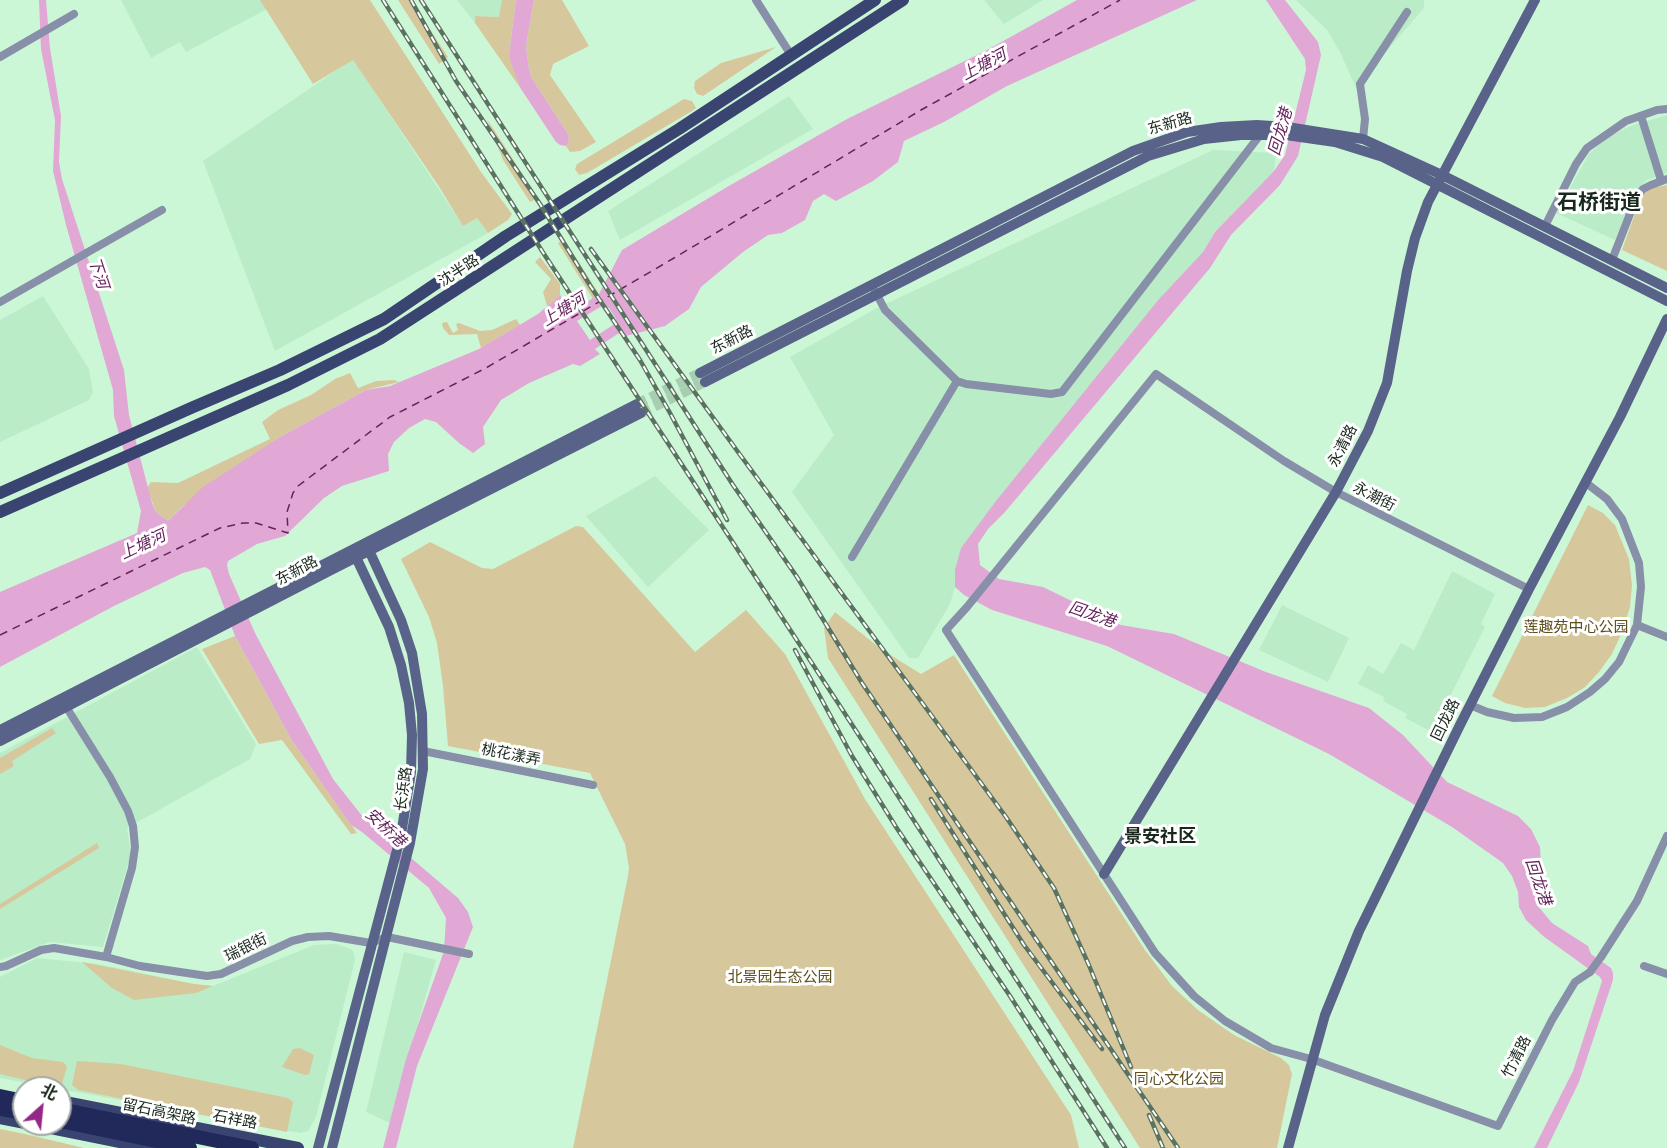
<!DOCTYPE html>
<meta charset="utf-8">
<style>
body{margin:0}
#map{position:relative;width:1667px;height:1148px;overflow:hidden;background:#ccf7d7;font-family:"Open Sans","Noto Sans SC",sans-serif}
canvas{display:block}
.north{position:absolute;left:12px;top:1076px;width:60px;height:60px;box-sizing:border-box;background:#fff;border:2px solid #a3a9a4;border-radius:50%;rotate:27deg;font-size:16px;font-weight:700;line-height:24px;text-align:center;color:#18281c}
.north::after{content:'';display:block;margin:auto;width:21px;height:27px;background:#952788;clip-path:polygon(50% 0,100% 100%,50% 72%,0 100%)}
</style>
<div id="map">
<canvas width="1667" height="1148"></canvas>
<div class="north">北</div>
</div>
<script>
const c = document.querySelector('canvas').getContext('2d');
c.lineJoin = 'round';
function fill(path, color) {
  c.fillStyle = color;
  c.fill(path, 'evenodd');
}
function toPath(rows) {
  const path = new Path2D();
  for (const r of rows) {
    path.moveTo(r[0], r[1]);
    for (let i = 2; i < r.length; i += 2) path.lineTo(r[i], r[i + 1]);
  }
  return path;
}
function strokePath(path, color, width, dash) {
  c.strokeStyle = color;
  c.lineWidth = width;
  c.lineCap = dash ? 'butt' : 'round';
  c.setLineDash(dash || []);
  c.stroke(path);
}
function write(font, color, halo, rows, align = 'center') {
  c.font = font + ' "Open Sans","Noto Sans SC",sans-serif';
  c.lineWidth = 6;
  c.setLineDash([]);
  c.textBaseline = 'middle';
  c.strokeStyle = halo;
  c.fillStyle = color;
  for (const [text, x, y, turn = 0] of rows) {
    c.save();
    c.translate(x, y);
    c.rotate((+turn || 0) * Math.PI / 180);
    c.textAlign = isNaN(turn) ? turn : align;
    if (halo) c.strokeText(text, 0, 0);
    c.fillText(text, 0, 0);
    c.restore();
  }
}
fill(toPath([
 [121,0,284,0,186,52,180,42,151,58],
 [457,0,502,0,501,13,499,17,476,16,475,23],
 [984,0,1043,0,1004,24],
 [1296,0,1424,0,1424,8,1379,60,1366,82,1356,88,1340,52,1327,30],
 [353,59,463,226,477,218,488,233,275,351,203,161],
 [789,96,813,129,620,240,608,211],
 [1667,115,1667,173,1647,180,1637,190,1615,240,1556,213,1589,154,1607,138,1630,126],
 [1213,150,1276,153,1274,171,1215,232,1203,252,1159,299,955,570,955,587,950,604,918,658,909,658,792,492,834,435,790,357,875,309],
 [43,296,89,369,93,392,89,400,0,442,0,320],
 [655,476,709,530,648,587,586,516],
 [1452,571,1495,594,1481,624,1485,627,1432,732,1405,718,1407,714,1383,701,1384,697,1358,684,1368,665,1383,674,1401,643,1414,650],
 [1282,605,1349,638,1328,682,1259,650],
 [197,647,256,744,250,759,127,828,131,855,103,947,50,942,0,960,0,753],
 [336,944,351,949,354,953,355,960,316,1117,308,1131,300,1133,0,1078,0,977,37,958,98,964,194,984,213,986,314,945],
 [404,952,436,960,390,1123,366,1112]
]), '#baecc8');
fill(toPath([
 [260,0,370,0,481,172,512,214,508,220,488,233,477,218,463,226,438,185,353,60,313,84],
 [398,0,411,0,448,57,439,64],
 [502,0,516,0,509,54,521,89,475,23,475,16,499,17],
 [534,0,562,0,589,46,553,64,550,75,596,142,580,151,570,152,566,146,569,141,568,134,531,77,529,69,526,46],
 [776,47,703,96,697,94,694,88,695,81,721,63],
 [684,99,692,101,696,108,692,111,587,173,579,175,575,169,577,164],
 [487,119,538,198,530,202,503,160],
 [1667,185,1667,271,1622,250,1642,194,1652,188],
 [564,239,599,294,593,299,558,243],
 [540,257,560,284,560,295,547,306,543,292,551,279,535,262],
 [516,319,520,325,481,348,477,334,449,335,443,328,442,323,447,322,453,333,458,330,456,324,459,323,480,331,492,330],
 [350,373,358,388,376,381,394,380,399,382,366,390,280,437,183,506,168,521,156,512,147,488,151,482,178,483,270,439,262,422,278,410,311,395,335,379],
 [1588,505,1603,513,1615,525,1629,559,1632,585,1630,607,1623,630,1612,654,1599,672,1584,688,1567,698,1545,707,1525,708,1505,703,1492,696],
 [576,526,583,527,695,652,746,610,785,654,865,799,1071,1115,1079,1148,573,1148,628,876,629,868,625,844,590,773,448,746,443,686,437,643,429,617,401,559,430,542,482,568,493,569],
 [835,612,881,649,921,674,954,655,1145,950,1172,986,1198,1010,1234,1035,1281,1058,1289,1065,1292,1074,1277,1148,1140,1148,828,658,824,628],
 [235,636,291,739,357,833,351,834,282,740,259,744,202,649],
 [52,728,56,733,12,761,14,766,0,774,0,758],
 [97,843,99,848,0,909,0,904],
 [82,962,194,984,213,986,196,993,134,1000,112,988],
 [0,1045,32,1058,63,1062,67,1067,61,1087,50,1086,0,1074],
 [300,1048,314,1055,309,1074,305,1075,282,1067,293,1049],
 [77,1061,121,1064,288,1098,293,1102,287,1132,78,1090,72,1085],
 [0,1129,25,1134,84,1148,0,1148]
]), '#d6c89c');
fill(toPath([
 [39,0,46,0,50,48,61,116,59,162,62,179,124,370,129,415,152,503,156,512,168,521,203,487,280,437,366,390,390,386,479,349,538,314,560,295,572,312,599,294,622,250,727,187,847,119,987,50,1077,0,1197,0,1007,86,944,122,904,141,898,162,873,181,836,201,824,194,813,201,805,220,782,233,768,235,743,252,701,287,689,309,665,326,626,336,619,333,595,349,600,354,580,366,573,364,529,383,501,400,483,427,485,444,473,453,459,443,436,422,425,419,409,428,394,442,388,454,389,471,342,486,324,498,285,536,257,544,228,561,227,565,229,574,256,635,333,779,363,817,458,898,468,912,473,927,417,1066,396,1148,383,1148,406,1059,444,951,446,918,429,888,362,832,351,825,291,739,235,636,210,570,205,567,183,573,114,606,0,667,0,592,137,533,141,511,114,416,113,390,66,225,53,171,55,120,41,49],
 [602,306,609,308,616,319,613,325,590,340,577,321],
 [516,0,534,0,526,46,529,69,531,77,568,134,569,141,566,146,560,145,556,142,521,89,511,63,509,54],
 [1266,0,1285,0,1318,42,1321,55,1298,156,1280,185,1231,235,1210,268,1005,512,988,529,978,544,980,565,999,579,1043,587,1121,625,1174,634,1266,672,1369,708,1403,735,1447,782,1518,816,1531,829,1540,847,1541,865,1534,886,1538,906,1552,923,1588,946,1591,954,1611,968,1613,973,1613,980,1579,1082,1547,1148,1534,1148,1573,1071,1602,981,1600,977,1543,936,1526,920,1519,907,1518,892,1512,876,1503,863,1452,827,1329,754,1107,646,992,610,964,595,955,587,955,570,961,548,996,501,1159,299,1203,252,1215,232,1274,171,1285,155,1306,70,1305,59]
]), '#e1a8d6');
strokePath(toPath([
 [0,635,220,528,243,523,256,523,288,533,287,512,293,493,298,486,390,417,486,368,674,258,921,110,1120,0]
]), '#65235c', 1.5, [8, 6]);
strokePath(toPath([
 [637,404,700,373],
 [641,413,705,382]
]), '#a8ceb2', 10, [10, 5]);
strokePath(toPath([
 [756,0,791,55],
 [0,57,74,14],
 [1641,116,1661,180],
 [1363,139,1365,119,1360,84,1407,12],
 [1545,226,1576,164,1587,148,1626,121,1657,110,1667,109],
 [1612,260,1637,196,1643,189,1651,185,1667,179],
 [875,291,885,310,957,381,966,384,1051,394,1062,392,1260,135],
 [0,302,162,210],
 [852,557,957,381],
 [1529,589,1336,492,1284,461,1156,374,967,607,946,630,1155,953,1194,996,1225,1021,1271,1048,1311,1059,1498,1126,1552,1020,1575,982,1590,972],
 [1637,625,1667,637],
 [65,705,110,777,128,811,133,826,135,847,132,868,106,957],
 [1470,705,1487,712,1514,718,1542,717,1567,707,1590,692,1605,679,1619,662,1637,625,1641,587,1639,563,1622,519,1607,499,1585,482],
 [423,751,593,785],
 [1601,957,1637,901,1667,836],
 [1644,966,1667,974],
 [0,967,6,966,41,950,54,948,106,957,140,966,207,976,221,974,292,941,308,937,329,936,371,943,387,937,469,954]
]), '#878fa9', 8);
strokePath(toPath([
 [700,373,1133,151,1187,132,1221,127,1257,125,1287,127,1363,139,1442,175,1667,288],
 [705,382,1148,156,1204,139,1241,135,1286,135,1335,142,1383,157,1667,301],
 [0,730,637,404],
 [0,741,331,570,641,413],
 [1104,874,1336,492,1368,431,1387,383,1407,271,1415,238,1428,202,1535,0],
 [318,1148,401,835,411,772,412,735,409,703,401,665,389,627,354,553],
 [332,1148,410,843,423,769,422,714,412,653,401,620,367,546],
 [1288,1148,1325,1015,1359,931,1461,723,1529,589,1620,417,1667,319]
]), '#596389', 10);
strokePath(toPath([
 [0,493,191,408,280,370,384,319,506,236,679,129,875,0],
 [0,512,288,385,380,339,903,0],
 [60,1101,298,1148],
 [0,1118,24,1123],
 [31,1124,149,1148]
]), '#3a4470', 12);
strokePath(toPath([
 [0,1096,24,1101],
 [0,1109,24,1113],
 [60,1109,252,1148],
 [60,1121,190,1148]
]), '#21295b', 14);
const rail = toPath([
 [383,0,544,254,840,706,1125,1148],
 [411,0,456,81,540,204,591,287,640,360,670,413,727,520],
 [421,0,733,485,797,577,862,683,1178,1148],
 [591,249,738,452,1006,817,1054,888,1088,963,1131,1067],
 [795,650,852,756,896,827,1010,996,1107,1148],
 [931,799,1024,945,1102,1049],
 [1149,1115,1163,1148]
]);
strokePath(rail, '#5a7360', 4.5);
strokePath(rail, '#fff', 2, [7]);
strokePath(toPath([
 [1590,972,1601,957]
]), '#878fa9', 8);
write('15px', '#18281c', '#fff', [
 ["东新路",1170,124,-16],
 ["沈半路",459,271,-33],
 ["东新路",732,340,-27],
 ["永清路",1343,446,-63],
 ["永潮街",1374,497,27],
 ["东新路",297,571,-28],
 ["回龙路",1446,720,-64],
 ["桃花漾弄",511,755,11],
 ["长浜路",404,789,-82],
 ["瑞银街",246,948,-26],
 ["竹清路",1517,1057,-63],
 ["留石高架路",159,1112,12],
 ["石祥路",235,1120,11]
]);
write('15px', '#5d4e1b', '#fff', [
 ["莲趣苑中心公园",1576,628],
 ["北景园生态公园",780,978],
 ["同心文化公园",1179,1080]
]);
write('italic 16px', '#65235c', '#fff', [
 ["上塘河",984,65,-28],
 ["回龙港",1281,132,-74],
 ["下河",98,273,72],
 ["上塘河",564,310,-32],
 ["上塘河",143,545,-25],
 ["回龙港",1092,615,19],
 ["安桥港",385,828,43],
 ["回龙港",1538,882,71]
]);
write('bold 18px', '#18281c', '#fff', [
 ["景安社区",1160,837]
]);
write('bold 21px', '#18281c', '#fff', [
 ["石桥街道",1599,203]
]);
</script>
